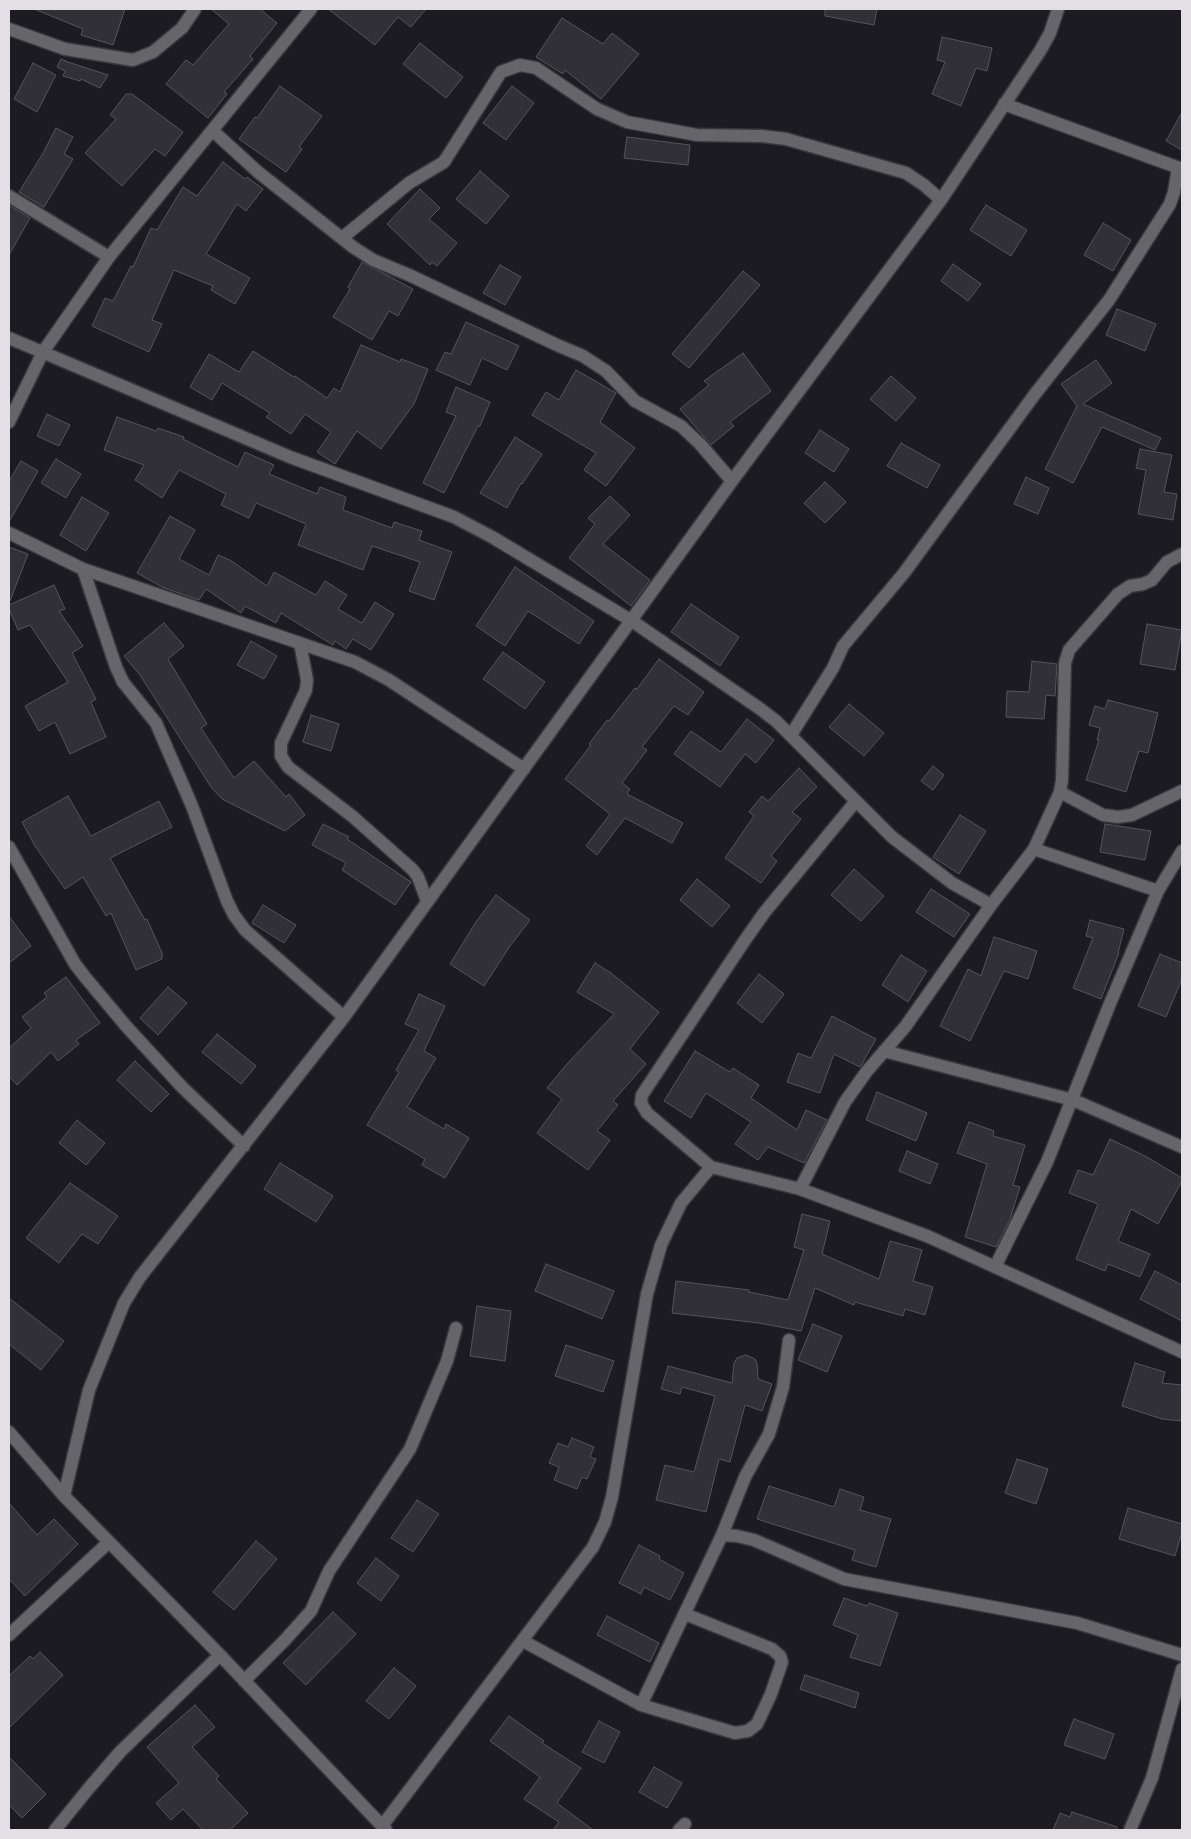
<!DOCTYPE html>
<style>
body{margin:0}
#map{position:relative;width:1191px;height:1839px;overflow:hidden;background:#1c1b21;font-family:Lato,sans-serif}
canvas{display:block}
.frame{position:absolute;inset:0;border:10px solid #e2e0e5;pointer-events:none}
</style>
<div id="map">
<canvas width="1191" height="1839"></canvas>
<div class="frame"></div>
</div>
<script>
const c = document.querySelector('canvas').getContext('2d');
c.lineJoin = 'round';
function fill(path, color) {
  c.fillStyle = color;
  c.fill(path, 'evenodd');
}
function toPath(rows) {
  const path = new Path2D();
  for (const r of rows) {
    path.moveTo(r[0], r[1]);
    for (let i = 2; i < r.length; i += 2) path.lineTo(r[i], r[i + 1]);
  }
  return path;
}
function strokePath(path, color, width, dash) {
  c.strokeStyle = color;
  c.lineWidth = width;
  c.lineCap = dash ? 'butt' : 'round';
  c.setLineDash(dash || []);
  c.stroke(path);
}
const building = toPath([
 [34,9,125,9,113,45,81,35,83,29,34,9],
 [211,9,260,9,277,23,250,56,253,59,224,92,227,94,208,118,166,84,186,60,193,65,229,24,211,9],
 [328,9,426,9,411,27,398,17,375,45,328,9],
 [825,9,877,9,874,25,825,16,825,9],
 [562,18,603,44,612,33,639,54,601,99,565,70,563,74,536,57,562,18],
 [942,37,992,48,987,71,976,68,961,106,932,94,945,62,937,60,942,37],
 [420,43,463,77,446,98,403,64,420,43],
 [61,59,68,62,108,75,100,88,81,79,80,81,63,76,65,71,57,67,61,59],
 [33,63,56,75,37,112,14,99,33,63],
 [280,86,322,116,299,147,302,149,286,172,239,139,255,117,257,118,280,86],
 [512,86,534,103,506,140,483,123,512,86],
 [126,94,132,94,183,132,165,156,155,149,122,186,85,153,116,119,110,115,126,94],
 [1182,112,1182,150,1166,141,1182,112],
 [56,128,73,137,64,154,73,159,44,207,19,192,42,155,56,128],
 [627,137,690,145,688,165,624,158,627,137],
 [223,162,245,179,247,177,263,189,246,211,237,204,206,254,250,278,235,304,211,290,213,286,174,270,152,320,162,324,149,352,92,326,105,298,113,301,131,266,133,267,151,228,157,230,183,187,197,196,223,162],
 [480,171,509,196,486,224,456,199,480,171],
 [420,189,440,208,429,219,457,243,437,266,432,262,430,265,387,224,420,189],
 [986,205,1027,230,1011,256,970,230,986,205],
 [10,206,30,218,9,255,9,208,10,206],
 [1103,223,1131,240,1113,271,1084,255,1103,223],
 [362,262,413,289,398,316,389,311,372,340,333,317,350,289,348,287,362,262],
 [953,264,981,284,968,301,941,281,953,264],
 [500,265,521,277,505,305,483,293,500,265],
 [743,271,760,285,689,368,672,354,743,271],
 [1117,309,1156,324,1145,351,1106,335,1117,309],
 [466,322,519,346,507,370,482,358,470,385,436,370,445,352,451,354,466,322],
 [361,345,400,362,401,359,428,369,414,404,381,449,357,431,335,464,317,452,331,432,305,414,291,434,266,417,270,413,222,383,212,400,190,387,209,354,239,372,253,351,294,377,295,376,327,398,334,388,340,392,361,345],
 [743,353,771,391,730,422,734,426,711,445,680,409,709,385,704,381,743,353],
 [1096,360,1112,383,1083,404,1161,438,1155,450,1102,427,1073,483,1045,469,1077,406,1061,384,1096,360],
 [576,370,616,393,600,422,635,448,606,486,584,470,596,453,532,415,546,392,559,400,576,370],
 [891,376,916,398,896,421,870,399,891,376],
 [456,387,490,402,480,426,478,426,444,493,423,483,456,416,446,412,456,387],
 [47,414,70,425,59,446,37,436,47,414],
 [117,417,156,431,158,428,184,437,183,439,238,467,245,452,274,465,269,474,317,494,320,487,346,497,343,510,392,528,394,522,422,531,419,540,452,552,434,600,409,591,420,562,372,546,363,570,298,545,306,524,256,503,249,518,221,505,226,494,179,470,162,498,135,480,144,465,104,450,117,417],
 [820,430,849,449,834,472,805,453,820,430],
 [515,437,542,454,522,484,521,483,507,508,480,493,515,437],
 [901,443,940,465,927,488,887,466,901,443],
 [1140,449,1172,455,1164,492,1177,494,1173,520,1138,514,1146,470,1136,468,1140,449],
 [56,459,81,474,66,498,41,483,56,459],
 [21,461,38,471,9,522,9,481,21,461],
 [1026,477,1049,488,1038,514,1014,504,1026,477],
 [825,482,846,502,825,523,804,503,825,482],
 [610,496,630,515,603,544,650,580,631,606,569,558,595,524,588,518,610,496],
 [82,497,109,513,86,551,60,535,82,497],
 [170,516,195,530,179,559,209,575,218,555,230,560,267,586,274,572,316,595,325,581,347,595,338,609,362,623,375,602,394,614,371,650,353,639,346,649,335,641,333,645,281,613,276,623,245,606,241,613,206,589,199,600,162,587,137,573,170,516],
 [9,547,28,554,10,601,9,601,9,547],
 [515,567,594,621,579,644,528,611,505,646,476,626,515,567],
 [54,585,65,609,59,611,83,646,72,653,96,699,91,702,106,737,70,754,55,722,39,731,25,706,68,682,30,625,18,630,9,609,9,605,54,585],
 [691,604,739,637,720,666,671,632,691,604],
 [164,623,184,646,168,659,207,724,201,728,234,778,254,761,286,797,289,794,305,815,285,831,222,799,211,787,140,675,124,656,164,623],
 [1147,624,1182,630,1175,670,1140,664,1147,624],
 [251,641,277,656,264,679,237,665,251,641],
 [503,652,545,682,525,709,483,679,503,652],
 [659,659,704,692,688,715,674,706,642,747,647,750,622,783,630,789,627,794,683,823,672,843,625,818,597,855,586,846,610,814,565,779,591,745,589,744,607,720,609,721,635,688,637,689,659,659],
 [1032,661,1057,664,1055,696,1046,695,1044,719,1006,717,1007,691,1029,692,1032,661],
 [1108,700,1158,713,1148,753,1139,751,1126,792,1086,780,1099,740,1097,740,1100,728,1089,725,1095,706,1105,709,1108,700],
 [849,704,884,733,864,756,829,727,849,704],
 [311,715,339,724,331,751,303,742,311,715],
 [747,719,774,740,756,763,745,754,720,787,674,754,691,731,721,752,747,719],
 [933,766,944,775,933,790,921,781,933,766],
 [799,768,817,787,792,812,801,819,771,856,777,861,761,883,725,858,754,816,749,812,762,796,768,801,799,768],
 [68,796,91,836,159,801,172,827,110,858,145,920,147,919,162,953,162,959,136,970,111,913,106,916,83,877,65,889,35,846,22,822,68,796],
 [960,815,986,831,959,874,933,857,960,815],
 [323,824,349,837,347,839,411,882,395,905,342,870,346,863,312,845,323,824],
 [1105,824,1151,831,1145,860,1100,852,1105,824],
 [854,869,884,896,861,921,831,895,854,869],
 [697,879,730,906,712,927,680,900,697,879],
 [931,889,970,914,954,937,916,912,931,889],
 [496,895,530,920,510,946,484,986,450,964,476,922,496,895],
 [263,905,296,925,284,943,252,923,263,905],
 [9,916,31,946,9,963,9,916],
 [1090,920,1124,929,1118,953,1119,953,1101,999,1073,988,1093,938,1086,936,1090,920],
 [994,937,1037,951,1028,979,1004,971,970,1041,940,1026,968,969,981,976,994,937],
 [1160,954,1182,963,1182,979,1166,1017,1138,1006,1160,954],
 [901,955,927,971,908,1002,882,985,901,955],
 [595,963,611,973,659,1012,630,1049,646,1064,613,1101,618,1105,597,1131,610,1140,588,1170,537,1133,562,1099,547,1088,567,1064,614,1014,577,992,595,963],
 [759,974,784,994,762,1023,737,1003,759,974],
 [66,977,100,1023,76,1040,79,1044,58,1061,51,1052,17,1085,9,1076,9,1048,31,1028,22,1017,47,997,44,993,66,977],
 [168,987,187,1003,158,1035,140,1018,168,987],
 [419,994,445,1006,424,1051,436,1058,407,1107,444,1129,446,1124,469,1138,445,1178,422,1165,425,1159,367,1125,399,1072,396,1070,419,1030,405,1024,419,994],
 [832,1016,876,1039,862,1064,860,1067,834,1054,820,1093,787,1082,798,1053,811,1058,832,1016],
 [217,1034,256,1066,241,1084,202,1052,217,1034],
 [695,1051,730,1072,733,1068,759,1085,751,1098,797,1130,806,1110,827,1120,804,1163,768,1147,758,1160,735,1144,751,1122,706,1093,691,1118,664,1101,695,1051],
 [135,1061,169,1094,151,1112,117,1080,135,1061],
 [877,1092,927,1113,916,1141,866,1120,877,1092],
 [77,1120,105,1143,86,1165,59,1143,77,1120],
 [969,1122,994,1131,993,1136,1025,1145,1013,1185,1020,1187,1010,1219,996,1247,965,1237,987,1164,957,1153,969,1122],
 [1110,1139,1145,1156,1182,1178,1182,1181,1158,1224,1131,1209,1118,1241,1150,1254,1140,1277,1108,1264,1105,1271,1076,1259,1098,1204,1069,1193,1078,1170,1093,1175,1110,1139],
 [907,1151,938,1164,930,1184,899,1171,907,1151],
 [280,1163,333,1196,316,1222,264,1189,280,1163],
 [70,1183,118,1216,98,1244,82,1234,59,1263,26,1238,70,1183],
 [802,1214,830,1221,822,1254,879,1279,890,1241,922,1250,913,1281,933,1287,925,1315,905,1309,903,1316,855,1302,854,1305,815,1288,801,1331,759,1323,672,1313,676,1281,749,1290,749,1292,788,1300,804,1250,794,1247,802,1214],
 [546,1264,614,1291,602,1319,535,1291,546,1264],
 [1155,1271,1182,1285,1182,1321,1140,1299,1155,1271],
 [9,1298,64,1341,41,1370,9,1344,9,1298],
 [477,1306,511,1311,505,1361,470,1356,477,1306],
 [813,1324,842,1336,827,1372,798,1360,813,1324],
 [566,1345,614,1361,603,1392,555,1376,566,1345],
 [746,1355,755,1359,757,1363,758,1379,772,1384,762,1411,745,1405,730,1462,719,1459,706,1512,656,1500,665,1465,694,1472,715,1396,682,1387,680,1394,661,1389,668,1366,732,1383,734,1363,737,1358,746,1355],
 [1135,1363,1165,1372,1162,1383,1182,1385,1182,1421,1162,1419,1122,1406,1135,1363],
 [572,1438,594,1447,590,1457,596,1459,587,1479,582,1477,577,1489,554,1480,559,1467,549,1463,558,1443,568,1447,572,1438],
 [1017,1459,1048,1469,1036,1504,1005,1493,1017,1459],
 [769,1486,834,1507,840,1489,864,1497,860,1510,891,1519,876,1567,852,1560,855,1550,757,1519,769,1486],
 [417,1500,439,1514,413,1552,391,1538,417,1500],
 [9,1503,37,1535,54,1519,78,1544,25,1596,9,1579,9,1503],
 [1128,1508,1182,1524,1182,1532,1175,1556,1119,1539,1128,1508],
 [256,1541,277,1559,234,1610,213,1592,256,1541],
 [639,1545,660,1556,659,1559,684,1573,670,1600,644,1587,641,1594,619,1583,639,1545],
 [376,1558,399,1576,381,1601,357,1583,376,1558],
 [844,1598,867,1606,869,1603,898,1613,880,1666,850,1657,858,1635,833,1625,844,1598],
 [333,1612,356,1634,306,1685,283,1663,333,1612],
 [607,1616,659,1643,650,1662,597,1635,607,1616],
 [40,1652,63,1675,9,1728,9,1676,30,1656,33,1659,40,1652],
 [394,1668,416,1686,389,1719,366,1701,394,1668],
 [805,1675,859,1693,855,1708,800,1689,805,1675],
 [195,1705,215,1727,192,1747,219,1776,216,1779,248,1813,230,1830,203,1830,183,1809,171,1820,156,1803,179,1783,147,1747,195,1705],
 [509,1716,544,1741,542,1743,581,1768,557,1803,593,1830,553,1830,559,1822,524,1799,540,1777,490,1741,509,1716],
 [1074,1719,1114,1734,1105,1759,1064,1745,1074,1719],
 [599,1721,620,1732,604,1763,582,1752,599,1721],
 [9,1757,46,1794,22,1818,9,1805,9,1757],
 [654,1767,682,1783,667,1808,639,1792,654,1767],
 [1072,1812,1117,1827,1117,1830,1053,1830,1060,1813,1070,1817,1072,1812]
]);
fill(building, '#323037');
strokePath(building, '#55545b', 1);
const minor = toPath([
 [9,29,65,49,133,60,153,52,182,28,195,9],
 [1004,104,1182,169],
 [213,131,258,172,353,247,373,260,409,275,557,345,583,356,606,371,635,401,681,426,700,444,732,481],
 [9,196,109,257],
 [342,238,409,183,444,162,501,72,520,65,536,68,597,109,627,122,697,135,762,136,786,139,906,173,924,185,941,200],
 [9,338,290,457,454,517,492,537,632,621,759,708,776,721,892,837,952,883,991,905],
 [9,422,43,352,109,257,311,9],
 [9,533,83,569,355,662,389,680,524,769],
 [83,569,116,667,123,682,156,723,192,806,227,901,234,915,245,930,344,1017],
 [300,643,307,680,306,690,281,743,281,756,288,767,352,816,413,870,418,877,427,901],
 [791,735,833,668,843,646,904,573,1035,394,1109,300,1170,204,1174,192,1178,168],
 [1060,792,1103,815,1118,817,1132,815,1182,791],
 [856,801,764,913,743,943,642,1095,641,1103,647,1113,711,1167,800,1189,927,1236,1182,1352],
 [9,847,75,964,85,977,126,1026,182,1087,244,1146],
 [1034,849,1158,891],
 [884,1051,1073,1100,1182,1147],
 [800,1189,845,1102,867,1071,905,1027,991,905,1034,849,1060,792,1062,780,1065,663,1069,650,1118,594,1130,586,1143,584,1152,580,1167,562,1182,554],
 [995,1267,1047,1162,1111,1001,1158,891,1182,851],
 [9,1432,64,1496,220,1655,386,1830],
 [64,1496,89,1390,124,1303,140,1277,344,1017,732,481,941,200,1040,51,1050,33,1058,9],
 [722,1535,737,1536,754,1540,844,1579,1077,1623,1182,1655],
 [9,1635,109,1542],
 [523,1641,641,1705,735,1733,748,1731,757,1724,771,1694,782,1662,780,1656,772,1649,685,1614],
 [244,1681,284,1641,311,1611,329,1571,410,1449,447,1361,456,1328],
 [641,1705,722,1535,745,1477,769,1434,783,1387,789,1340],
 [382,1826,593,1547,605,1522,612,1497,647,1294,661,1245,681,1203,711,1167],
 [55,1830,89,1788,120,1752,220,1655],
 [679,1830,685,1824],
 [1130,1830,1152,1778,1182,1669]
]);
strokePath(minor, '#38373c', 15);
strokePath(minor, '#666569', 12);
</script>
